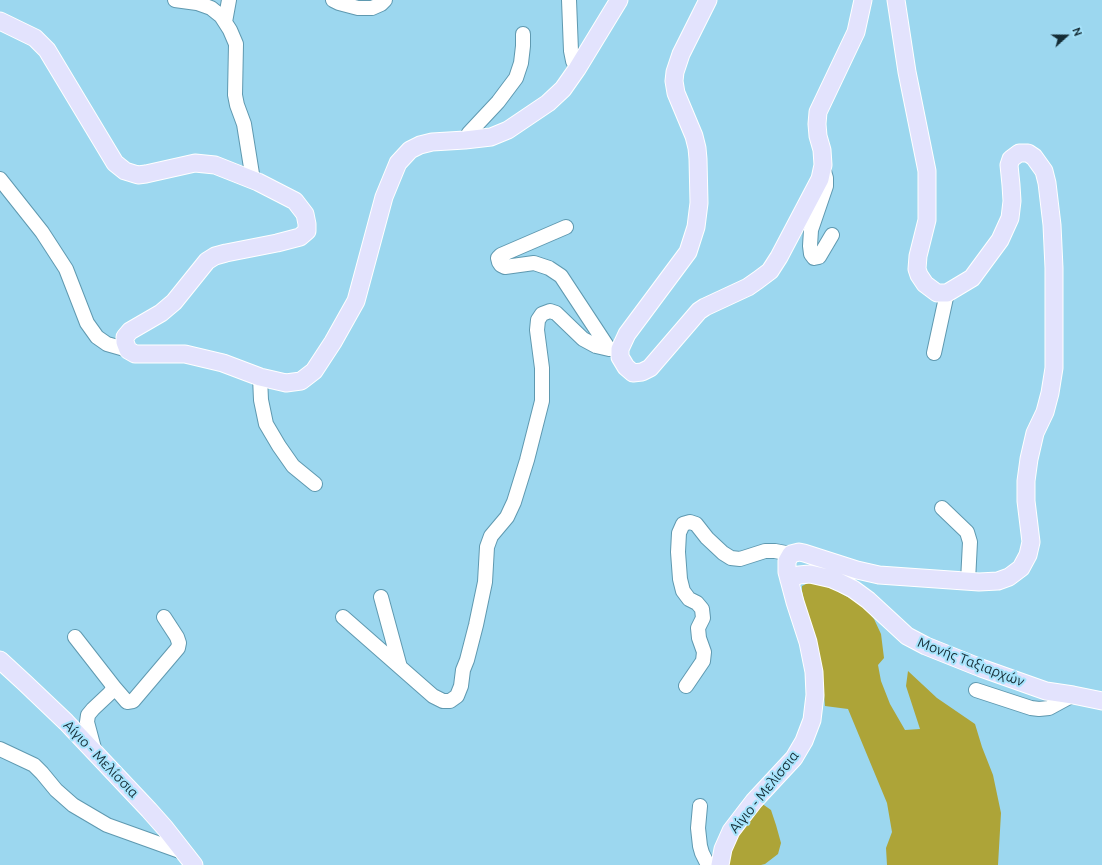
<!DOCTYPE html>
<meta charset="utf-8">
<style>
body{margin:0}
#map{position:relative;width:1102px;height:865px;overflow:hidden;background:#9cd7ef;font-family:Ubuntu,sans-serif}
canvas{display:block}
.north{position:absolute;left:1046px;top:16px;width:40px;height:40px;-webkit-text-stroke:3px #a8e5fd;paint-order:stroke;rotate:69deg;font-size:11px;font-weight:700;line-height:16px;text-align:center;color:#142c35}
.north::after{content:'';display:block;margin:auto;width:14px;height:18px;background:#142c35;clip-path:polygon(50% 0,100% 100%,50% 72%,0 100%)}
</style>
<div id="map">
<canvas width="1102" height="865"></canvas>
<div class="north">N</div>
</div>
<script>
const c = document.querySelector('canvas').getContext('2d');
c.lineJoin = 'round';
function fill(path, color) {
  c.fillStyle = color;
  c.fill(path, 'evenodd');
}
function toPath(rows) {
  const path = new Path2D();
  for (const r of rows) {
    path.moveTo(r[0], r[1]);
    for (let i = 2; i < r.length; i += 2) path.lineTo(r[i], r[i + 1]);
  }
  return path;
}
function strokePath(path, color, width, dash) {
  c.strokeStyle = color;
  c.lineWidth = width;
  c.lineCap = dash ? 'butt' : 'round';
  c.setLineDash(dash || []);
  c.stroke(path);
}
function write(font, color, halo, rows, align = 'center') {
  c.font = font + ' Ubuntu,sans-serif';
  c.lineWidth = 4;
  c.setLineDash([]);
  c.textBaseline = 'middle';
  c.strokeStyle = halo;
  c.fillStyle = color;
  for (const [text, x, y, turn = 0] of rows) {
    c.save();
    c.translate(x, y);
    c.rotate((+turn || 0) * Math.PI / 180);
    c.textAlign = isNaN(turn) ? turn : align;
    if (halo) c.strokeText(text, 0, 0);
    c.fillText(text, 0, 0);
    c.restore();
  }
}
fill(toPath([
 [808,583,819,584,835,590,862,605,874,619,881,634,884,658,878,665,881,681,890,704,905,730,920,729,906,686,908,671,937,698,975,724,982,747,993,775,1001,813,998,865,887,865,886,848,892,832,887,803,848,709,825,706,823,681,816,643,805,606,802,591,802,586],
 [761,803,771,810,776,825,781,843,778,854,765,864,761,865,724,865,726,850]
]), '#ada438');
const minor = toPath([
 [175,0,197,3,211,8,221,16,230,30,236,44,235,95,237,105,244,124,253,180],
 [333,0,339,3,358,8,372,8,381,4,385,0],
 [569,0,571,51,573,61,577,69],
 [225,22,229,0],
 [465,140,469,133,498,102,516,78,521,63,523,46,523,34],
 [823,168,826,178,826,186,811,230,810,246,811,254,814,258,819,257,832,235],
 [0,179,42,232,66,269,87,323,97,337,107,344,128,350],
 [566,227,501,255,498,258,499,262,501,265,505,267,534,263,549,268,561,276,609,349],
 [934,353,947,293],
 [260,377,261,400,266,424,279,446,293,466,315,484],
 [942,508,967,532,970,542,968,581],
 [381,597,400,667],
 [343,617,433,696,443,701,450,701,457,696,461,686,463,670,467,660,476,625,485,582,487,547,491,536,507,517,514,502,527,460,542,401,542,368,537,330,538,320,542,314,550,311,556,313,583,339,596,346,609,349,620,349],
 [75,637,114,687,110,693,93,709,88,715,87,722,95,752],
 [686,686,703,661,704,652,699,638,698,628,703,618,702,609,697,603,689,599,683,591,680,579,678,552,679,533,683,524,690,522,696,524,707,538,723,553,731,558,740,559,765,551,775,551,791,554],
 [114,687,127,702,133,701,178,648,179,643,177,637,164,617],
 [976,690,1031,708,1039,709,1049,708,1073,695],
 [0,749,34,765,42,773,56,790,73,805,107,825,185,853],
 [700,806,698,828,700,846,702,853,708,865]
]);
const major = toPath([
 [708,0,681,54,675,72,674,81,676,93,694,136,697,148,698,159,699,203,696,227,688,252,627,334,620,349,620,357,626,367,633,373,642,372,650,368,699,311,705,307,748,287,758,280,770,271,779,257,820,179,823,165,822,150,818,136,817,124,818,112,856,32,863,0],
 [0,21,35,38,47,50,115,163,125,171,138,175,146,174,195,163,215,165,258,182,295,201,305,214,307,224,307,231,300,237,277,243,226,253,215,256,207,261,174,302,161,313,130,331,125,337,125,342,128,350,135,354,185,354,223,363,260,377,286,383,301,381,314,371,333,342,356,301,384,197,398,163,410,150,420,145,432,142,465,140,491,137,508,130,548,103,563,89,577,69,619,0],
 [789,580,799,575,810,574,832,579,841,583,853,589,868,600,907,636,926,646,981,668,1046,691,1073,695,1102,701],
 [0,660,25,683,66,722,149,810,165,828,194,865],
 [720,865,723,849,731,831,754,801,794,758,804,741,812,720,815,695,814,672,808,642,795,602,787,572,787,561,791,554,799,552,804,553,857,570,879,575,979,582,998,581,1009,577,1021,568,1028,555,1031,542,1026,501,1026,481,1029,459,1035,433,1045,412,1050,393,1054,368,1054,268,1052,225,1047,183,1044,171,1034,157,1028,153,1019,153,1011,159,1009,165,1011,185,1012,201,1010,218,1000,240,972,278,947,293,937,293,925,284,919,275,917,269,918,256,927,220,927,171,907,72,896,0]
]);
strokePath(minor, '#5f99b0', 16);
strokePath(major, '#fff', 19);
strokePath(minor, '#fff', 14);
strokePath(major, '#e3e3fd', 17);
write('14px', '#142c35', '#a8e5fd', [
 ["Μονής Ταξιαρχών",971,662,21],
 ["Αίγιο - Μελίσσια",101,759,46],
 ["Αίγιο - Μελίσσια",764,792,-51]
]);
</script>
